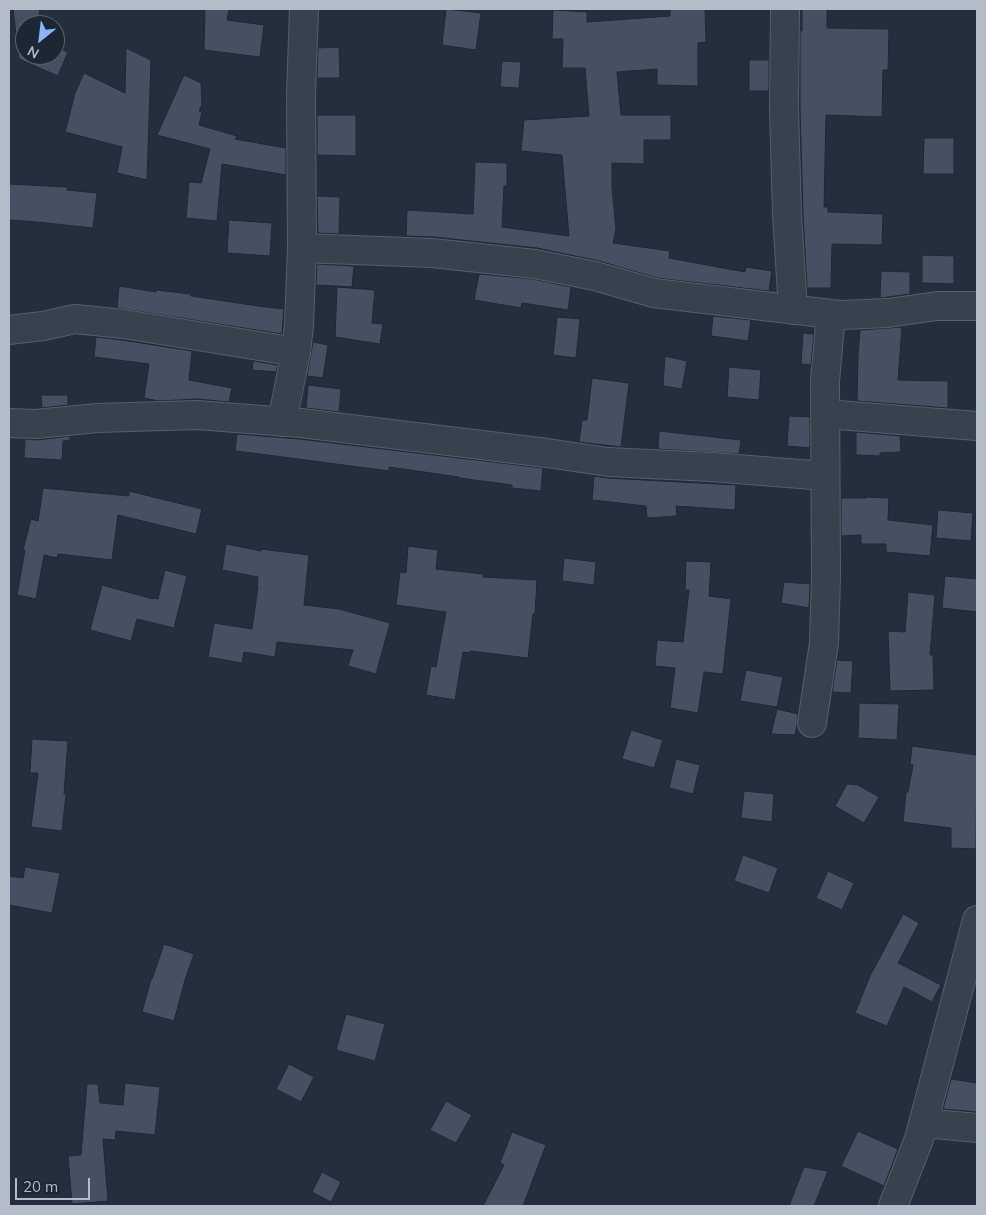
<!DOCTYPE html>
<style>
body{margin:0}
#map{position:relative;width:986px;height:1215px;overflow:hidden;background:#242f3e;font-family:Mulish,sans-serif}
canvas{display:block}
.frame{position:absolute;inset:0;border:10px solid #b4bcc9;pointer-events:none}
.north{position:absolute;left:15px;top:15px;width:50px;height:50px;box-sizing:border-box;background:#1d2633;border:1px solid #59626f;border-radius:50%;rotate:209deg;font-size:14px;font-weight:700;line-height:20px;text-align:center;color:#b4bcc9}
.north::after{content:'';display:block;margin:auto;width:18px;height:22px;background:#8ab4f8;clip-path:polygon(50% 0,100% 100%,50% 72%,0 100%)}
.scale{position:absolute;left:15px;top:1178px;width:75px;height:22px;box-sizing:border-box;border:2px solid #b4bcc9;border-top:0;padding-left:6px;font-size:15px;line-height:18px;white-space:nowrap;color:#b4bcc9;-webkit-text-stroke:4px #1d2633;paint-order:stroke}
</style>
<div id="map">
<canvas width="986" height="1215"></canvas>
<div class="frame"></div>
<div class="north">N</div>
<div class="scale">20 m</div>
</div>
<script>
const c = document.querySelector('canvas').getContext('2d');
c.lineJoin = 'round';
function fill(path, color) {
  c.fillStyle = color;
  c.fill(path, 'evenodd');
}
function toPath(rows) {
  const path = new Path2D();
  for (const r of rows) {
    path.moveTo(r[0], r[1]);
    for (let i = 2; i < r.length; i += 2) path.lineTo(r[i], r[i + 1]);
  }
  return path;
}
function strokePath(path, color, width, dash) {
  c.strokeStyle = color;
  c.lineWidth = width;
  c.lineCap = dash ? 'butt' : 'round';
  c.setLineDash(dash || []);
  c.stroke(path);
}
const building = toPath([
 [13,9,39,9,41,25,25,25,25,55,55,55,55,47,68,52,58,76,19,59,13,9],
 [205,9,229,9,227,20,264,25,260,57,204,50,205,9],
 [446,9,481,13,476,50,442,45,446,9],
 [670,9,705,9,706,42,698,43,698,86,657,85,657,69,617,72,621,115,671,115,671,140,644,140,644,164,612,163,612,187,616,229,613,243,670,251,669,258,745,272,746,267,772,271,769,291,657,278,599,261,537,248,434,237,406,236,407,210,473,214,475,162,507,163,507,186,504,186,502,227,569,236,562,155,521,151,524,120,589,116,585,68,562,68,563,39,552,39,553,10,587,12,587,22,670,16,670,9],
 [802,9,827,9,827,28,889,29,888,70,883,70,882,117,826,115,824,207,828,207,828,212,883,214,882,245,832,244,831,288,807,288,803,214,800,108,800,31,802,31,802,9],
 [339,47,340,78,317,78,318,48,339,47],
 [126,48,151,60,147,180,117,173,122,147,65,132,75,93,84,73,125,93,126,48],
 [749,60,769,60,769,91,749,91,749,60],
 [502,61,521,62,519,88,500,87,502,61],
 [184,75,201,83,202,105,199,111,202,112,199,125,237,136,235,139,286,148,286,175,222,164,217,221,186,218,189,182,201,183,210,149,157,135,184,75],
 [317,115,356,115,356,156,317,155,317,115],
 [924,138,954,138,954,174,923,174,924,138],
 [9,184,67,187,67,190,97,193,93,228,37,222,9,220,9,184],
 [317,196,340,197,339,234,318,233,317,196],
 [229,220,272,223,270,256,227,253,229,220],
 [922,255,954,256,954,284,922,283,922,255],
 [317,264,354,266,352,287,316,285,317,264],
 [881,271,910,272,910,294,880,298,881,271],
 [479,274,533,279,571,287,568,310,522,303,521,308,474,300,479,274],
 [119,286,156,292,156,290,191,294,191,296,258,306,284,309,282,334,117,308,119,286],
 [337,287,375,290,372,323,383,324,380,344,335,337,337,287],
 [713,316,751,320,748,341,711,336,713,316],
 [557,317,580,319,576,358,553,355,557,317],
 [902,327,898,380,948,381,948,408,857,401,858,354,860,330,902,327],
 [803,333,814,334,811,365,801,364,803,333],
 [96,337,122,340,192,351,189,380,232,388,229,402,198,399,159,401,144,398,149,364,94,357,96,337],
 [313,342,328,345,323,378,307,376,313,342],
 [665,356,687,361,682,389,663,386,665,356],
 [253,361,278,365,276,372,252,370,253,361],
 [729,367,761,370,759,400,727,397,729,367],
 [592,378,629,383,621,447,579,442,582,420,587,420,592,378],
 [308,385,341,389,339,412,306,408,308,385],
 [41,395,68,395,68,405,42,408,41,395],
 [789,416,810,417,810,448,787,446,789,416],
 [659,431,741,440,739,454,658,449,659,431],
 [856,432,900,436,901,452,880,453,880,456,856,455,856,432],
 [237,434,299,439,543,468,541,491,512,488,512,485,459,478,459,477,389,467,389,471,260,454,235,451,237,434],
 [70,436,70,440,63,441,62,460,24,458,25,439,37,440,70,436],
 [594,476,607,478,736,485,735,510,676,506,677,516,647,518,646,506,592,500,594,476],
 [43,488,129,496,129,491,202,509,196,534,118,515,112,560,58,554,57,558,44,555,36,599,17,595,25,550,23,550,31,519,38,521,43,488],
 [866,497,889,498,888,520,933,525,930,556,886,552,886,544,861,544,861,535,841,536,841,498,866,498,866,497],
 [938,510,973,513,971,541,936,538,938,510],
 [226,544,261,551,261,549,309,555,304,605,339,609,390,623,376,674,348,666,353,650,277,642,275,657,244,652,242,663,208,657,214,623,252,629,258,587,257,587,258,577,222,570,226,544],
 [408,546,438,550,436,569,483,574,483,577,537,580,535,614,533,614,528,658,470,651,470,653,463,652,455,700,426,695,431,666,436,667,446,612,396,605,400,572,406,573,408,546],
 [564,558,596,562,594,585,562,581,564,558],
 [686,561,711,562,709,596,731,599,723,674,704,672,698,713,670,708,675,668,655,666,657,640,683,642,689,590,685,590,686,561],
 [165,570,187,576,174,628,137,619,131,641,90,630,102,585,153,599,153,598,158,599,165,570],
 [945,576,977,579,977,612,942,608,945,576],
 [784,582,810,584,809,608,781,603,784,582],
 [908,592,935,595,930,655,933,655,934,690,890,691,888,631,905,632,908,592],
 [837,660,853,661,851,693,832,692,837,660],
 [746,670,783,677,777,707,740,701,746,670],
 [859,703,899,704,897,740,858,738,859,703],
 [777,709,798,714,797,725,795,735,771,734,777,709],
 [631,730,663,740,654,768,622,759,631,730],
 [32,739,68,741,64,794,66,794,62,831,31,827,38,773,30,773,32,739],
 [912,746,977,755,976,849,951,848,951,828,903,822,906,792,908,792,913,765,910,765,912,746],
 [676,759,700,765,693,794,669,788,676,759],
 [847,784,858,785,879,797,864,823,835,806,847,784],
 [744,791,774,794,772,822,741,818,744,791],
 [743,855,778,868,769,893,734,881,743,855],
 [25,867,60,873,52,913,9,905,9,876,23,878,25,867],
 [828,871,854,883,842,910,816,898,828,871],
 [903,914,919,923,898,963,941,985,932,1002,904,987,887,1026,855,1013,870,976,903,914],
 [164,944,194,954,185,980,174,1021,142,1012,151,979,152,979,164,944],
 [346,1014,385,1024,375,1061,336,1050,346,1014],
 [289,1064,314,1077,301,1102,276,1089,289,1064],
 [951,1079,977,1083,977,1112,943,1109,951,1079],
 [125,1083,160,1087,155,1135,116,1131,115,1140,103,1139,108,1201,72,1204,68,1156,81,1155,87,1084,98,1084,100,1103,123,1105,125,1083],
 [446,1101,472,1115,456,1143,430,1130,446,1101],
 [858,1131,898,1149,884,1186,841,1166,858,1131],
 [512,1132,546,1145,523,1206,483,1206,504,1165,500,1163,512,1132],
 [804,1167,828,1171,814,1206,789,1206,804,1167],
 [322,1172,341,1182,331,1202,312,1192,322,1172]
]);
fill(building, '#455162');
strokePath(building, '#1f2835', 1);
const minor = toPath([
 [785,9,784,108,787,215,793,310],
 [302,248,432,253,535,264,595,276,654,293,831,314,842,315,888,313,937,306,977,306],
 [9,330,43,326,75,319,124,324,296,352],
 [825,414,977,426],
 [282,422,296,352,299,325,302,248,301,94,304,9],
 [9,423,36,424,97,418,197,415,301,423,547,453,608,462,712,467,825,476],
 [812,723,824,643,826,576,825,381,831,314],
 [924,1123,977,1128],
 [893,1206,919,1139,977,920]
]);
strokePath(minor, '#565f6c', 30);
strokePath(minor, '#38414e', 28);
</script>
